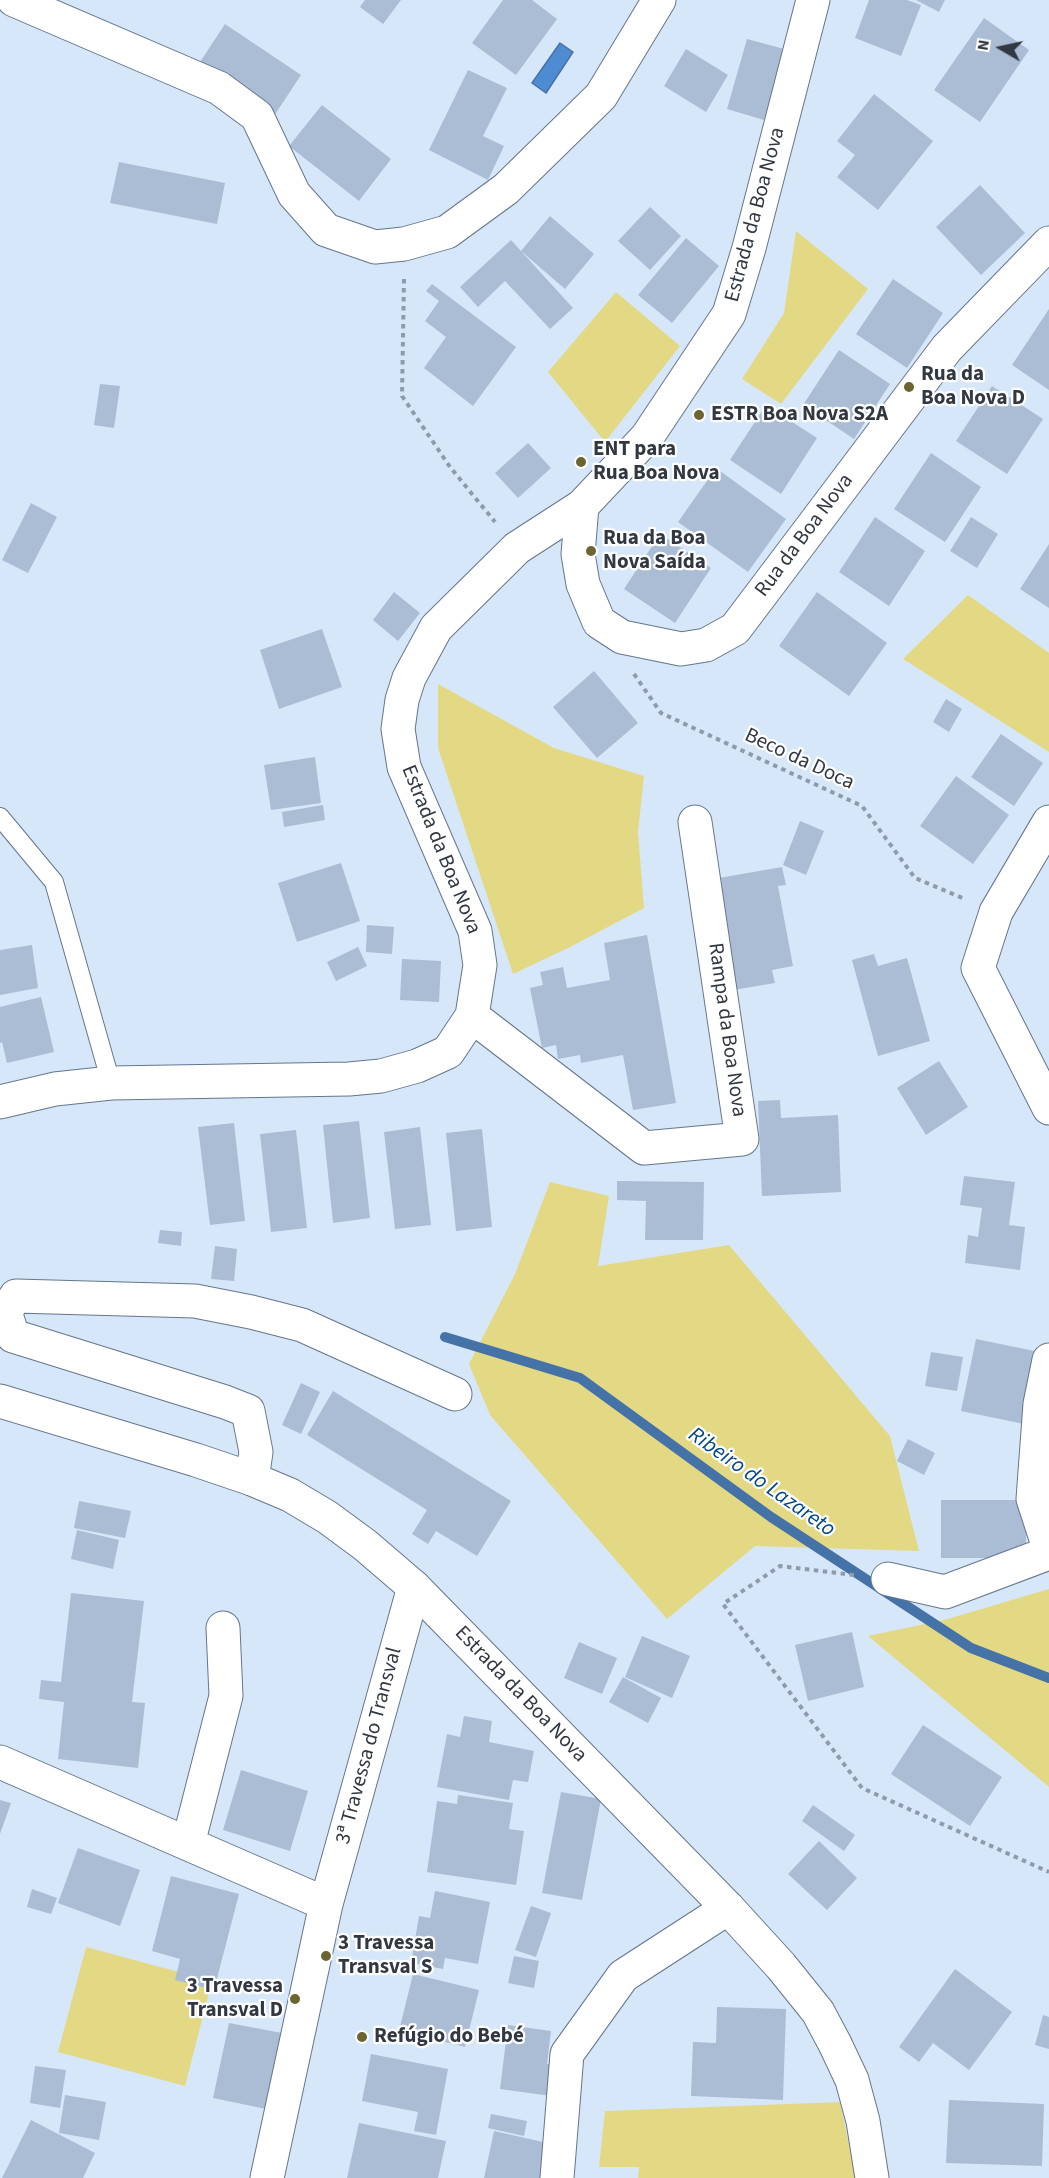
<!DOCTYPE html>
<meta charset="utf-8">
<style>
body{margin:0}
#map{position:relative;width:1049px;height:2178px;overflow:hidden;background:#d7e7fa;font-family:"Source Sans 3",sans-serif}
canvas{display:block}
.north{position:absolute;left:971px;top:18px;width:60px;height:60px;-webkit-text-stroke:4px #fff;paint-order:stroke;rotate:279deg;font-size:16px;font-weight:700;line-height:24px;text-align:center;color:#313842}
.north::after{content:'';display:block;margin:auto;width:21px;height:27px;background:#313842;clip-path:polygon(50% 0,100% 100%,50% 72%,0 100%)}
</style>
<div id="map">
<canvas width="1049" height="2178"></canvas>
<div class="north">N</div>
</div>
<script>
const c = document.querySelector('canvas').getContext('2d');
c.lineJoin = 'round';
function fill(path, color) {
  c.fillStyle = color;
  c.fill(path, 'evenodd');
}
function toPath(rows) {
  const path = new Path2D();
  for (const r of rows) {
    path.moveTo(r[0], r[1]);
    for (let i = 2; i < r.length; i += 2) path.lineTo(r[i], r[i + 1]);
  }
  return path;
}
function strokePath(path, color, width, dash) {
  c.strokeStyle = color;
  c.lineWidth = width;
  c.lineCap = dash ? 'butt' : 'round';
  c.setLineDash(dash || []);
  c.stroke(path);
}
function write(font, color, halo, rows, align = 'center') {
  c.font = font + ' "Source Sans 3",sans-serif';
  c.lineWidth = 4.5;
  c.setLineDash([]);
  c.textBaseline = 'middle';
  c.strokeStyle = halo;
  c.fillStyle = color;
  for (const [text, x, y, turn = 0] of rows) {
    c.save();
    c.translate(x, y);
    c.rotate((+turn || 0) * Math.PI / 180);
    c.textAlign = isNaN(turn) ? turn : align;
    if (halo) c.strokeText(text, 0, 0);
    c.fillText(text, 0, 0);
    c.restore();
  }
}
fill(toPath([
 [796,231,868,289,781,404,742,379,784,313],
 [616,292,680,346,605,442,548,372],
 [968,595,1049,653,1049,752,903,659],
 [438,684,554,748,644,776,638,832,644,908,570,947,513,974,438,748],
 [550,1182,609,1196,598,1266,729,1245,890,1436,919,1551,755,1546,667,1619,490,1415,469,1364,515,1274],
 [1049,1589,1049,1787,868,1636,944,1620],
 [86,1947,212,1981,185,2086,58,2052],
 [840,2102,856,2178,638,2178,639,2167,599,2167,605,2111]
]), '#e3d985');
const water = toPath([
 [560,43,573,52,546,93,532,83,560,43]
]);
fill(water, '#4e8bd2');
strokePath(water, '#4572a7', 1.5);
strokePath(toPath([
 [445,1337,580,1378,771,1517,971,1648,1049,1678]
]), '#4572a7', 10);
fill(toPath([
 [365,0,401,0,383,24,360,7],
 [503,0,532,0,557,19,516,75,472,43],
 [869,0,907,0,921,5,901,56,855,38],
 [916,0,945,0,939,12],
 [984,18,1029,50,980,122,934,90],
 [225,24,301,75,274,116,198,65],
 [747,39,784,49,764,120,727,109],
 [686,49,728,75,706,112,664,86],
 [468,70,507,88,483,136,504,146,488,180,429,150],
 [874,94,933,141,878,210,837,177,855,155,837,141],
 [322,105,391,159,359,201,289,146],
 [119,162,225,183,217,224,110,203],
 [980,185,1025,233,981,275,936,227],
 [650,207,681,236,650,270,618,241],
 [550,216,594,254,565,289,521,251,573,308,550,329,505,281,478,307,460,287,511,240,521,251],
 [686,238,719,266,672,323,638,295],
 [893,279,943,313,907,368,856,334],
 [432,284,516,347,473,406,424,368,446,337,425,321,439,301,426,291],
 [1049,309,1049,390,1012,365],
 [839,350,890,384,854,439,803,405],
 [100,384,120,386,114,428,94,425],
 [992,386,1043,419,1007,474,956,441],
 [766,405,817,438,781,494,730,460],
 [528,443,551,468,518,498,495,473],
 [931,453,981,487,945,542,894,509],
 [716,468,786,519,748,572,678,522],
 [31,503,57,517,28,573,2,560],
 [875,517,925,551,889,606,839,572],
 [971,517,998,534,977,568,950,551],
 [660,534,711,568,675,623,624,589],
 [1049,544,1049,608,1020,589],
 [394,592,420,613,398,641,373,620],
 [817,592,887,643,849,696,779,646],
 [322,629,342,687,279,709,260,650],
 [594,671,638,723,597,758,553,707],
 [946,699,962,709,949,732,933,722],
 [1001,734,1043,763,1014,806,971,777],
 [315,757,321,803,271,810,264,765],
 [956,776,1009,815,973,864,920,826],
 [323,805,325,820,284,827,282,812],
 [800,821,824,831,806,875,783,865],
 [341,863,360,921,297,942,278,883],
 [782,867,786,885,778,886,793,966,772,970,775,983,733,990,713,879],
 [367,925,394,927,392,954,366,952],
 [647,935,676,1103,633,1110,623,1055,581,1063,580,1055,558,1059,556,1045,542,1048,530,988,543,985,540,972,563,967,567,988,610,980,604,943],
 [32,945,38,988,0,995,0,950],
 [358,947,367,966,336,981,327,962],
 [874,954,878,966,907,958,930,1041,878,1056,852,960],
 [402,959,441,961,439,1002,400,1000],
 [41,997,54,1052,7,1063,2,1042,0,1043,0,1007],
 [939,1061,968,1107,926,1135,897,1088],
 [780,1100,781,1118,838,1115,841,1192,762,1196,758,1101],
 [359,1121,370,1218,333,1223,323,1125],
 [234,1123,245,1221,210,1225,198,1127],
 [420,1127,431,1225,395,1229,384,1132],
 [482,1129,492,1227,456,1231,446,1133],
 [296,1130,307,1228,271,1232,260,1134],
 [964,1176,1015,1182,1009,1225,1025,1227,1020,1270,965,1263,968,1235,978,1237,982,1208,960,1205],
 [617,1181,704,1182,703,1240,645,1240,646,1201,617,1200],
 [160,1230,182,1232,181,1246,158,1243],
 [215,1246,237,1249,234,1281,211,1279],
 [976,1339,1044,1353,1029,1425,961,1411],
 [931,1352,963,1357,957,1391,925,1386],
 [301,1383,320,1392,301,1434,282,1425],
 [333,1391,511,1501,477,1556,436,1531,428,1544,412,1534,427,1510,307,1435],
 [908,1439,935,1453,924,1475,897,1461],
 [941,1500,1026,1500,1026,1558,941,1558],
 [79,1501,131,1511,125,1538,74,1528],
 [77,1530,119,1540,113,1569,71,1559],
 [71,1593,144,1601,132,1702,145,1703,138,1768,58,1759,64,1702,39,1699,41,1680,61,1682],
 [852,1632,864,1687,808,1701,795,1645],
 [642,1636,690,1656,672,1698,625,1677],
 [579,1642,617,1658,602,1694,564,1678],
 [623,1677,661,1698,648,1723,609,1702],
 [464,1716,492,1721,489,1742,534,1751,528,1782,513,1780,509,1800,437,1787,447,1734,460,1737],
 [923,1725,1002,1777,970,1826,891,1774],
 [241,1770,308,1791,290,1851,223,1830],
 [561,1792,601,1799,582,1900,542,1893],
 [458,1795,513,1803,509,1829,524,1831,516,1885,427,1872,437,1801,457,1804],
 [0,1800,11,1803,0,1834],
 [813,1805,855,1835,844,1851,802,1821],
 [819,1841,857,1878,827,1910,788,1874],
 [78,1848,140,1870,120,1926,58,1903],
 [171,1876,239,1894,214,1990,175,1980,180,1959,152,1951],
 [32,1889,57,1898,51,1914,27,1907],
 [435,1891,490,1902,478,1964,445,1958,443,1969,411,1963,419,1916,430,1918],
 [531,1906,551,1913,536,1957,515,1950],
 [514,1956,539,1961,534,1988,508,1983],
 [955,1969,1012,2012,969,2070,933,2043,919,2062,899,2047],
 [413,1974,479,1990,465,2047,399,2031],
 [717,2007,786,2009,783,2100,691,2096,693,2042,716,2043],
 [1043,2015,1049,2017,1049,2049,1035,2045],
 [229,2023,282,2033,266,2109,213,2098],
 [508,2025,551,2031,547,2064,555,2065,551,2096,500,2089],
 [371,2054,448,2069,436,2135,414,2131,418,2112,362,2101],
 [35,2066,66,2070,60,2108,30,2103],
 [65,2095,106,2102,99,2140,59,2133],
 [949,2100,1044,2104,1042,2166,946,2163],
 [491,2114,527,2121,524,2136,488,2128],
 [31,2120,95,2153,83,2178,2,2178],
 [359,2123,446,2141,438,2178,347,2178],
 [494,2131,552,2144,545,2178,484,2178]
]), '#aabdd4');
const service = toPath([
 [0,817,54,882,111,1083]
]);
const minor = toPath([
 [14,0,219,88,257,116,294,194,326,230,375,247,404,244,447,232,506,189,601,96,659,0],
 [582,506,578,554,583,584,599,622,622,637,681,649,706,645,735,629,947,348,1049,243],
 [1049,822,996,912,978,968,1049,1108],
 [472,1016,644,1148,742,1139,695,822],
 [1049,1360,1040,1404,1033,1499,1049,1548],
 [252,1479,256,1452,248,1411,225,1402,13,1336,5,1312,16,1296,195,1301,251,1312,302,1325,455,1394],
 [888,1579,945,1592,1049,1553],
 [0,1762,326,1904],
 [188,1844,226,1696,223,1628],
 [267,2178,326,1904,414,1587],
 [557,2178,567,2054,623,1976,728,1908]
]);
const secondary = toPath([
 [0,1102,55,1089,111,1083,349,1079,381,1076,417,1066,448,1052,472,1016,480,965,475,931,404,767,398,729,402,700,409,678,436,628,517,548,582,506,647,437,729,314,749,248,813,0],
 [0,1401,196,1460,252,1479,290,1495,327,1517,365,1545,414,1587,728,1908,781,1966,818,2012,835,2044,852,2080,863,2121,872,2178]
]);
strokePath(service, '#65768b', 20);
strokePath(minor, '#65768b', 35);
strokePath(secondary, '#65768b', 35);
strokePath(toPath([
 [404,279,402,396,450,467,495,522],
 [634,674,661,713,862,806,915,878,965,899],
 [854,1575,780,1566,723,1604,862,1788,1049,1872]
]), '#8f9baa', 4, [4.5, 4.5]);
strokePath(service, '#fff', 18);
strokePath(minor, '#fff', 33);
strokePath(secondary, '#fff', 33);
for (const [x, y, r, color] of [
 [909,387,6,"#6b6531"],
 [699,415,6,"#6b6531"],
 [581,462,6,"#6b6531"],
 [591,551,6,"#6b6531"],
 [326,1956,6,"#6b6531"],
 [295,1999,6,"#6b6531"],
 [362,2037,6,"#6b6531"]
]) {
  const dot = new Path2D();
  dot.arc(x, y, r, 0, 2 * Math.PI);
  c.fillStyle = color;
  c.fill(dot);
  strokePath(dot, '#fff', 2);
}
write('21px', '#313842', '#fff', [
 ["Estrada da Boa Nova",756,215,-75],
 ["Rua da Boa Nova",805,536,-53],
 ["Beco da Doca",799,760,25],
 ["Estrada da Boa Nova",440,850,68],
 ["Rampa da Boa Nova",726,1030,82],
 ["Estrada da Boa Nova",520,1695,46],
 ["3ª Travessa do Transval",370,1746,-75]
]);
write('bold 21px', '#313842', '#fff', [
 ["Rua da",921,375],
 ["Boa Nova D",921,399],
 ["ESTR Boa Nova S2A",711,415],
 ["ENT para",593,450],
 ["Rua Boa Nova",593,474],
 ["Rua da Boa",603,539],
 ["Nova Saída",603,563],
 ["3 Travessa",338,1944],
 ["Transval S",338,1968],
 ["3 Travessa",283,1987,"right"],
 ["Transval D",283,2011,"right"],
 ["Refúgio do Bebé",374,2037]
], 'left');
write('italic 22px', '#004586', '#fff', [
 ["Ribeiro do Lazareto",761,1483,35]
]);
</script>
